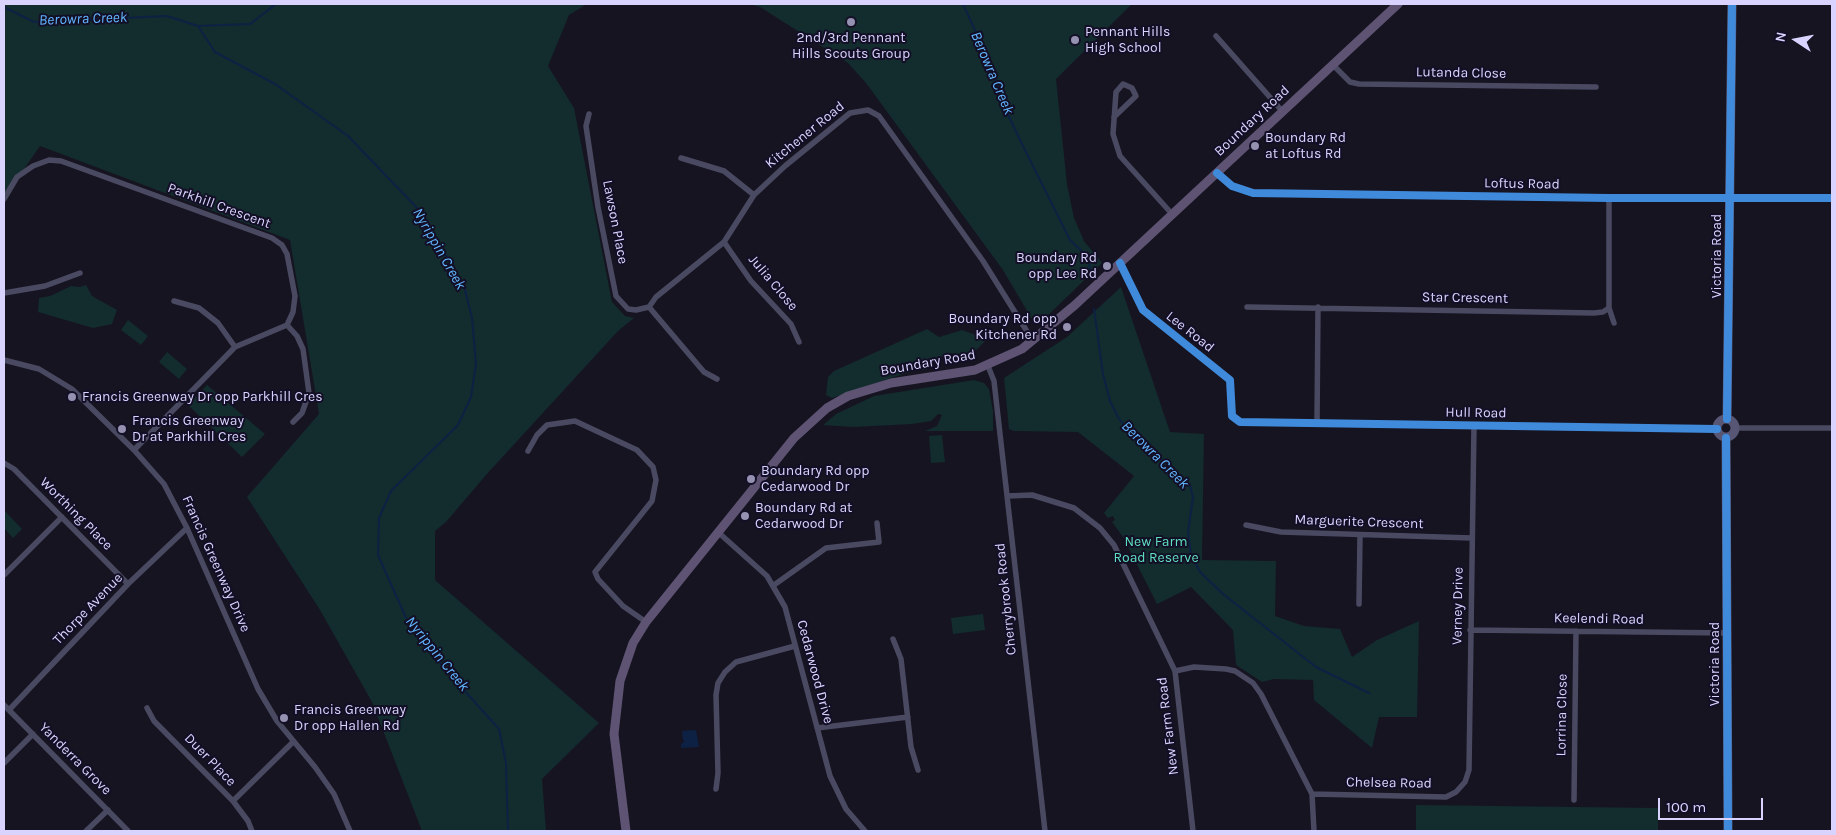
<!DOCTYPE html>
<style>
body{margin:0}
#map{position:relative;width:1836px;height:835px;overflow:hidden;background:#161421;font-family:Karla,sans-serif}
canvas{display:block}
.frame{position:absolute;inset:0;border:5px solid #d9d4ff;pointer-events:none}
.north{position:absolute;left:1771px;top:15px;width:50px;height:50px;-webkit-text-stroke:4px #130f26;paint-order:stroke;rotate:281deg;font-size:14px;font-weight:700;line-height:20px;text-align:center;color:#d9d4ff}
.north::after{content:'';display:block;margin:auto;width:18px;height:22px;background:#d9d4ff;clip-path:polygon(50% 0,100% 100%,50% 72%,0 100%)}
.scale{position:absolute;left:1658px;top:798px;width:105px;height:22px;box-sizing:border-box;border:2px solid #d9d4ff;border-top:0;padding-left:6px;font-size:15px;line-height:18px;white-space:nowrap;color:#d9d4ff;-webkit-text-stroke:4px #130f26;paint-order:stroke}
</style>
<div id="map">
<canvas width="1836" height="835"></canvas>
<div class="frame"></div>
<div class="north">N</div>
<div class="scale">100 m</div>
</div>
<script>
const c = document.querySelector('canvas').getContext('2d');
c.lineJoin = 'round';
function fill(path, color) {
  c.fillStyle = color;
  c.fill(path, 'evenodd');
}
function toPath(rows) {
  const path = new Path2D();
  for (const r of rows) {
    if (r.length === 3) {
      path.moveTo(r[0] + r[2], r[1]);
      path.arc(r[0], r[1], r[2], 0, 2 * Math.PI);
      continue;
    }
    path.moveTo(r[0], r[1]);
    for (let i = 2; i < r.length; i += 2) path.lineTo(r[i], r[i + 1]);
  }
  return path;
}
function strokePath(path, color, width, dash) {
  c.strokeStyle = color;
  c.lineWidth = width;
  c.lineCap = dash ? 'butt' : 'round';
  c.setLineDash(dash || []);
  c.stroke(path);
}
function write(font, color, halo, rows, align = 'center') {
  c.font = font + ' Karla,sans-serif';
  c.lineWidth = 4;
  c.setLineDash([]);
  c.textBaseline = 'middle';
  c.strokeStyle = halo;
  c.fillStyle = color;
  for (const [text, x, y, turn = 0] of rows) {
    c.save();
    c.translate(x, y);
    c.rotate((+turn || 0) * Math.PI / 180);
    c.textAlign = isNaN(turn) ? turn : align;
    if (halo) c.strokeText(text, 0, 0);
    c.fillText(text, 0, 0);
    c.restore();
  }
}
fill(toPath([
 [4,4,587,4,569,15,548,66,574,108,612,302,625,316,634,318,618,331,486,475,446,522,435,531,435,580,599,723,542,779,546,831,422,831,372,702,320,610,247,497,319,414,290,240,40,146,4,198],
 [749,4,1132,4,1056,79,1067,184,1074,218,1084,241,1102,263,1039,324,1033,321,1003,270,866,83,848,63,760,7],
 [86,285,92,296,117,310,112,324,93,328,38,312,39,298,50,296,71,286,80,287],
 [1121,287,1170,432,1204,434,1202,560,1276,561,1275,616,1304,626,1340,629,1352,657,1377,640,1419,621,1417,717,1379,717,1372,748,1314,700,1313,680,1274,679,1262,682,1236,665,1233,630,1191,587,1157,604,1123,537,1112,522,1115,520,1113,516,1108,518,1104,513,1134,476,1078,432,1014,431,1009,429,1004,378,1067,337],
 [128,320,148,336,141,345,121,330],
 [927,329,939,337,962,330,987,339,976,350,961,355,951,353,931,361,926,370,915,370,832,398,826,395,828,377,834,371],
 [167,352,187,369,179,379,159,362],
 [974,380,984,383,989,389,993,411,993,431,925,431,937,426,942,415,938,414,931,421,912,424,853,427,823,425,836,414,874,396],
 [207,385,265,434,242,457,188,405],
 [942,435,945,462,931,463,929,436],
 [4,510,22,529,13,538,4,528],
 [983,614,985,630,953,634,951,618],
 [1416,805,1658,808,1658,831,1416,831]
]), '#132c2d');
fill(toPath([
 [696,730,699,747,681,748,681,744,685,741,683,740,682,731]
]), '#0d2144');
strokePath(toPath([
 [963,4,989,61,1004,106,1020,140,1070,240,1086,255,1092,274],
 [4,7,34,22,167,16,198,26,250,24,276,4],
 [198,26,215,52,275,84,348,136,419,210,464,286,472,318,476,364,471,397,458,425,391,491,379,518,378,555,407,620,445,669,499,729,506,763,508,831],
 [1094,309,1103,374,1110,401,1118,417,1126,428,1190,485,1193,497,1188,532,1191,555,1200,572,1223,594,1316,667,1369,693]
]), '#0d2144', 2);
strokePath(toPath([
 [1216,36,1283,112],
 [1333,65,1350,82,1359,84,1596,87],
 [589,114,586,126,598,207,616,296,628,309,636,310,649,307],
 [1114,117,1136,96,1132,88,1123,84,1116,92,1113,134,1120,156,1172,214],
 [681,158,724,171,754,195],
 [1217,173,1232,186,1253,193,1609,198,1832,198],
 [1609,198,1609,308,1614,323],
 [4,199,17,177,33,166,49,160,61,161,272,238,282,245,287,254,295,296,293,312,287,325,235,347,134,450],
 [724,242,751,281,791,324,799,342],
 [1120,263,1143,310,1230,380,1232,416,1240,422,1717,429],
 [4,293,45,286,80,273],
 [174,301,199,308,218,323,235,347],
 [649,307,656,297,724,242,754,195,785,166,850,113,868,110,879,116,983,261,1033,341],
 [649,307,704,372,717,379],
 [1247,307,1594,313,1603,312,1609,308],
 [287,325,297,336,303,349,309,393,302,413,293,422],
 [4,360,39,369,72,389,134,450,164,484,187,528,258,689,277,721,315,767,334,794,350,831],
 [988,366,994,381,1045,831],
 [1317,424,1318,307],
 [1735,428,1832,428],
 [528,451,537,435,547,425,575,421,637,450,653,467,656,480,652,501,595,572,598,579,623,606,646,622],
 [4,463,14,469,128,584],
 [1007,496,1032,495,1074,508,1100,528,1114,545,1175,671,1193,831],
 [1246,525,1281,532,1472,538],
 [719,533,767,576,785,607,830,776,846,809,865,831],
 [4,575,62,517],
 [774,585,826,548,879,542,877,523],
 [1359,604,1360,535],
 [1470,630,1727,633],
 [893,639,901,659,911,747,918,770],
 [1175,671,1194,667,1226,669,1235,671,1253,683,1261,694,1312,794,1314,831],
 [4,705,128,831],
 [147,708,154,721,233,801,248,821,252,831],
 [9,710,128,584,187,528],
 [817,728,908,717],
 [4,763,33,734],
 [716,789,718,773,716,695,718,683,725,672,736,662,795,646],
 [1312,794,1446,797,1456,792,1465,782,1469,770,1474,425],
 [1574,800,1576,631],
 [233,801,293,742],
 [86,831,108,810]
]), '#4a4962', 5.5);
strokePath(toPath([
 [1726,428,9],
 [1727,419,1732,4],
 [1726,438,1728,831]
]), '#575674', 9);
strokePath(toPath([
 [626,831,614,734,620,681,633,643,646,622,794,438,827,408,848,396,891,383,975,370,1022,349,1075,305,1398,4]
]), '#5e5373', 9);
strokePath(toPath([
 [1217,173,1232,186,1253,193,1609,198,1832,198],
 [1120,263,1143,310,1230,380,1232,416,1240,422,1717,429],
 [1727,419,1732,4],
 [1726,438,1728,831]
]), '#408adc', 8);
for (const [x, y, r, color] of [
 [851,22,5,"#9591b1"],
 [1075,40,5,"#9591b1"],
 [1255,146,5,"#9591b1"],
 [1107,266,5,"#9591b1"],
 [1067,327,5,"#9591b1"],
 [72,397,5,"#9591b1"],
 [122,429,5,"#9591b1"],
 [751,479,5,"#9591b1"],
 [745,516,5,"#9591b1"],
 [284,718,5,"#9591b1"]
]) {
  const dot = new Path2D();
  dot.arc(x, y, r, 0, 2 * Math.PI);
  c.fillStyle = color;
  c.fill(dot);
  strokePath(dot, '#130f26', 2);
}
write('14px', '#d9d4ff', '#130f26', [
 ["Pennant Hills",1085,32],
 ["High School",1085,48],
 ["2nd/3rd Pennant",851,38,"center"],
 ["Hills Scouts Group",851,54,"center"],
 ["Boundary Rd",1265,138],
 ["at Loftus Rd",1265,154],
 ["Boundary Rd",1097,258,"right"],
 ["opp Lee Rd",1097,274,"right"],
 ["Boundary Rd opp",1057,319,"right"],
 ["Kitchener Rd",1057,335,"right"],
 ["Francis Greenway Dr opp Parkhill Cres",82,397],
 ["Francis Greenway",132,421],
 ["Dr at Parkhill Cres",132,437],
 ["Boundary Rd opp",761,471],
 ["Cedarwood Dr",761,487],
 ["Boundary Rd at",755,508],
 ["Cedarwood Dr",755,524],
 ["Francis Greenway",294,710],
 ["Dr opp Hallen Rd",294,726]
], 'left');
write('14px', '#d9d4ff', '#130f26', [
 ["Lutanda Close",1461,73,1],
 ["Boundary Road",1252,121,-43],
 ["Kitchener Road",805,135,-39],
 ["Loftus Road",1522,184,1],
 ["Parkhill Crescent",219,206,20],
 ["Lawson Place",615,222,79],
 ["Victoria Road",1717,256,-90],
 ["Julia Close",773,283,50],
 ["Star Crescent",1465,298,1],
 ["Lee Road",1190,332,38],
 ["Boundary Road",928,363,-10],
 ["Hull Road",1476,413,1],
 ["Worthing Place",76,514,45],
 ["Marguerite Crescent",1359,522,2],
 ["Francis Greenway Drive",216,564,66],
 ["Cherrybrook Road",1006,599,-96],
 ["Verney Drive",1458,606,-89],
 ["Thorpe Avenue",88,609,-46],
 ["Keelendi Road",1599,619,1],
 ["Victoria Road",1715,664,-90],
 ["Cedarwood Drive",815,672,75],
 ["Lorrina Close",1562,715,-89],
 ["New Farm Road",1168,726,-97],
 ["Yanderra Grove",75,759,45],
 ["Duer Place",210,760,46],
 ["Chelsea Road",1389,783,1]
]);
write('14px', '#5fe0c0', '#130f26', [
 ["New Farm",1156,542],
 ["Road Reserve",1156,558]
]);
write('italic 15px', '#62b6ff', '#130f26', [
 ["Berowra Creek",83,19,-2],
 ["Berowra Creek",992,73,67],
 ["Nyrippin Creek",439,249,60],
 ["Berowra Creek",1155,455,45],
 ["Nyrippin Creek",437,654,51]
]);
</script>
